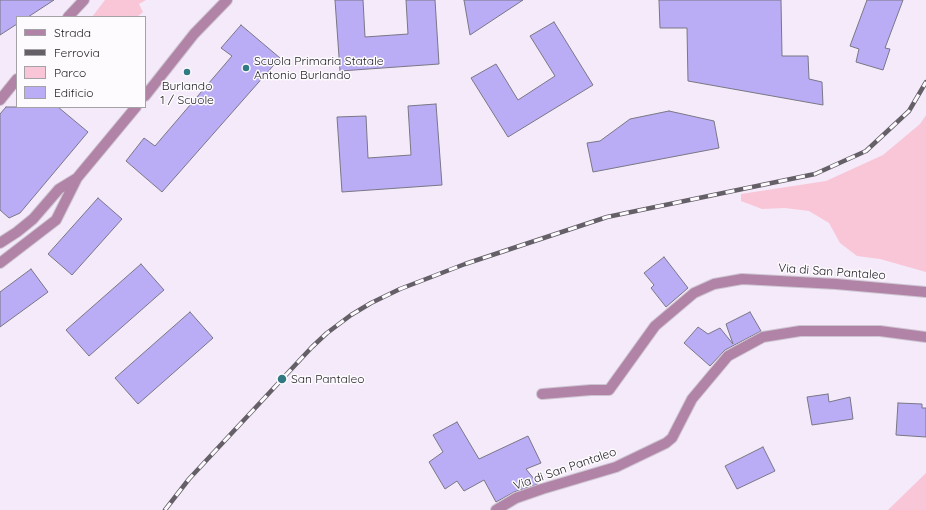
<!DOCTYPE html>
<style>
body{margin:0}
#map{position:relative;width:926px;height:510px;overflow:hidden;background:#f4eaf9;font-family:Quicksand,sans-serif}
canvas{display:block}
.legend{position:absolute;left:16px;top:16px;width:130px;height:92px;box-sizing:border-box;background:#fdfbfe;border:1px solid #a4a2a6;margin:0;padding:5px 7px;list-style:none;font-size:12px;color:#1f1c21}
.legend li{display:flex;align-items:center;gap:8px;height:20px}
.legend b{width:20px;border:1px solid #a4a2a6}
</style>
<div id="map">
<canvas width="926" height="510"></canvas>
<ul class="legend">
<li><b style="height:5px;background:#b184a7"></b>Strada</li>
<li><b style="height:5px;background:#655f68"></b>Ferrovia</li>
<li><b style="height:11px;background:#f9c6d7"></b>Parco</li>
<li><b style="height:11px;background:#bbadf5"></b>Edificio</li>
</ul>
</div>
<script>
const c = document.querySelector('canvas').getContext('2d');
c.lineJoin = 'round';
function fill(path, color) {
  c.fillStyle = color;
  c.fill(path, 'evenodd');
}
function toPath(rows) {
  const path = new Path2D();
  for (const r of rows) {
    path.moveTo(r[0], r[1]);
    for (let i = 2; i < r.length; i += 2) path.lineTo(r[i], r[i + 1]);
  }
  return path;
}
function strokePath(path, color, width, dash) {
  c.strokeStyle = color;
  c.lineWidth = width;
  c.lineCap = dash ? 'butt' : 'round';
  c.setLineDash(dash || []);
  c.stroke(path);
}
function write(font, color, halo, rows, align = 'center') {
  c.font = font + ' Quicksand,sans-serif';
  c.lineWidth = 3;
  c.setLineDash([]);
  c.textBaseline = 'middle';
  c.strokeStyle = halo;
  c.fillStyle = color;
  for (const [text, x, y, turn = 0] of rows) {
    c.save();
    c.translate(x, y);
    c.rotate((+turn || 0) * Math.PI / 180);
    c.textAlign = isNaN(turn) ? turn : align;
    if (halo) c.strokeText(text, 0, 0);
    c.fillText(text, 0, 0);
    c.restore();
  }
}
fill(toPath([
 [105,0,146,0,139,4,143,12,137,17,92,17],
 [926,115,926,272,880,259,857,256,840,243,829,223,809,211,785,208,762,209,741,201,741,194,826,181,883,155,920,124],
 [926,473,926,510,888,510]
]), '#f9c6d7');
const building = toPath([
 [0,0,54,0,28,17,17,17,17,24,0,35,0,0],
 [335,0,363,0,365,37,408,34,406,0,435,0,439,64,340,71,335,0],
 [464,0,523,0,470,35,464,0],
 [659,0,781,0,782,56,808,56,809,79,822,82,823,105,688,81,687,28,660,28,659,0],
 [867,0,903,0,885,48,890,49,883,70,856,62,859,49,850,46,867,0],
 [554,22,593,85,508,137,471,78,496,64,518,100,555,76,530,36,554,22],
 [241,25,280,58,162,192,126,161,144,138,155,146,232,56,221,48,241,25],
 [436,104,442,185,342,192,337,117,366,116,368,158,411,155,408,106,436,104],
 [6,107,58,107,88,132,20,213,9,218,0,210,0,114,6,107],
 [669,111,714,121,719,148,593,172,587,143,600,141,630,119,669,111],
 [98,198,122,219,72,275,48,254,98,198],
 [664,257,688,288,666,307,651,288,654,285,644,273,664,257],
 [141,264,164,290,89,356,66,330,141,264],
 [31,269,48,292,0,327,0,292,31,269],
 [190,312,213,338,138,404,115,378,190,312],
 [750,312,761,331,725,350,710,366,684,343,698,327,708,334,720,328,733,344,726,324,750,312],
 [828,394,829,402,850,397,853,419,812,425,807,397,828,394],
 [898,403,922,404,922,408,926,408,926,437,896,435,898,403],
 [457,422,479,459,528,436,541,463,526,469,538,484,514,492,496,502,484,480,464,491,457,481,445,489,429,462,443,452,433,435,457,422],
 [763,447,775,471,737,489,725,466,763,447]
]);
fill(building, '#bbadf5');
strokePath(building, '#797685', 1);
const lane = toPath([
 [542,394,591,390,609,390,655,326,694,293,714,284,742,279,836,284,926,292]
]);
const street = toPath([
 [68,17,84,0],
 [145,96,194,34,227,0],
 [0,100,17,79],
 [0,243,17,232,33,219,59,189,77,178],
 [0,263,56,220,77,178,136,107],
 [496,510,516,498,542,489,616,467,666,443,672,438,692,399,728,356,763,337,800,331,880,331,926,337]
]);
strokePath(lane, '#cec5d2', 12);
strokePath(street, '#cec5d2', 12);
strokePath(lane, '#b184a7', 10);
strokePath(street, '#b184a7', 10);
const rail = toPath([
 [165,510,189,479,312,347,327,333,351,315,371,303,400,289,465,264,607,217,815,174,866,151,909,111,926,82]
]);
strokePath(rail, '#655f68', 4.5);
strokePath(rail, '#fdfbfe', 3, [9]);
for (const [x, y, r, color] of [
 [246,68,4,"#327a83"],
 [187,72,4,"#327a83"],
 [282,379,5,"#327a83"]
]) {
  const dot = new Path2D();
  dot.arc(x, y, r, 0, 2 * Math.PI);
  c.fillStyle = color;
  c.fill(dot);
  strokePath(dot, '#fdfbfe', 1.5);
}
write('12px', '#1f1c21', '#fdfbfe', [
 ["Scuola Primaria Statale",254,61],
 ["Antonio Burlando",254,75],
 ["Burlando",187,86,"center"],
 ["1 / Scuole",187,100,"center"],
 ["San Pantaleo",291,379]
], 'left');
write('12px', '#1f1c21', '#fdfbfe', [
 ["Via di San Pantaleo",832,272,4],
 ["Via di San Pantaleo",565,469,-19]
]);
</script>
